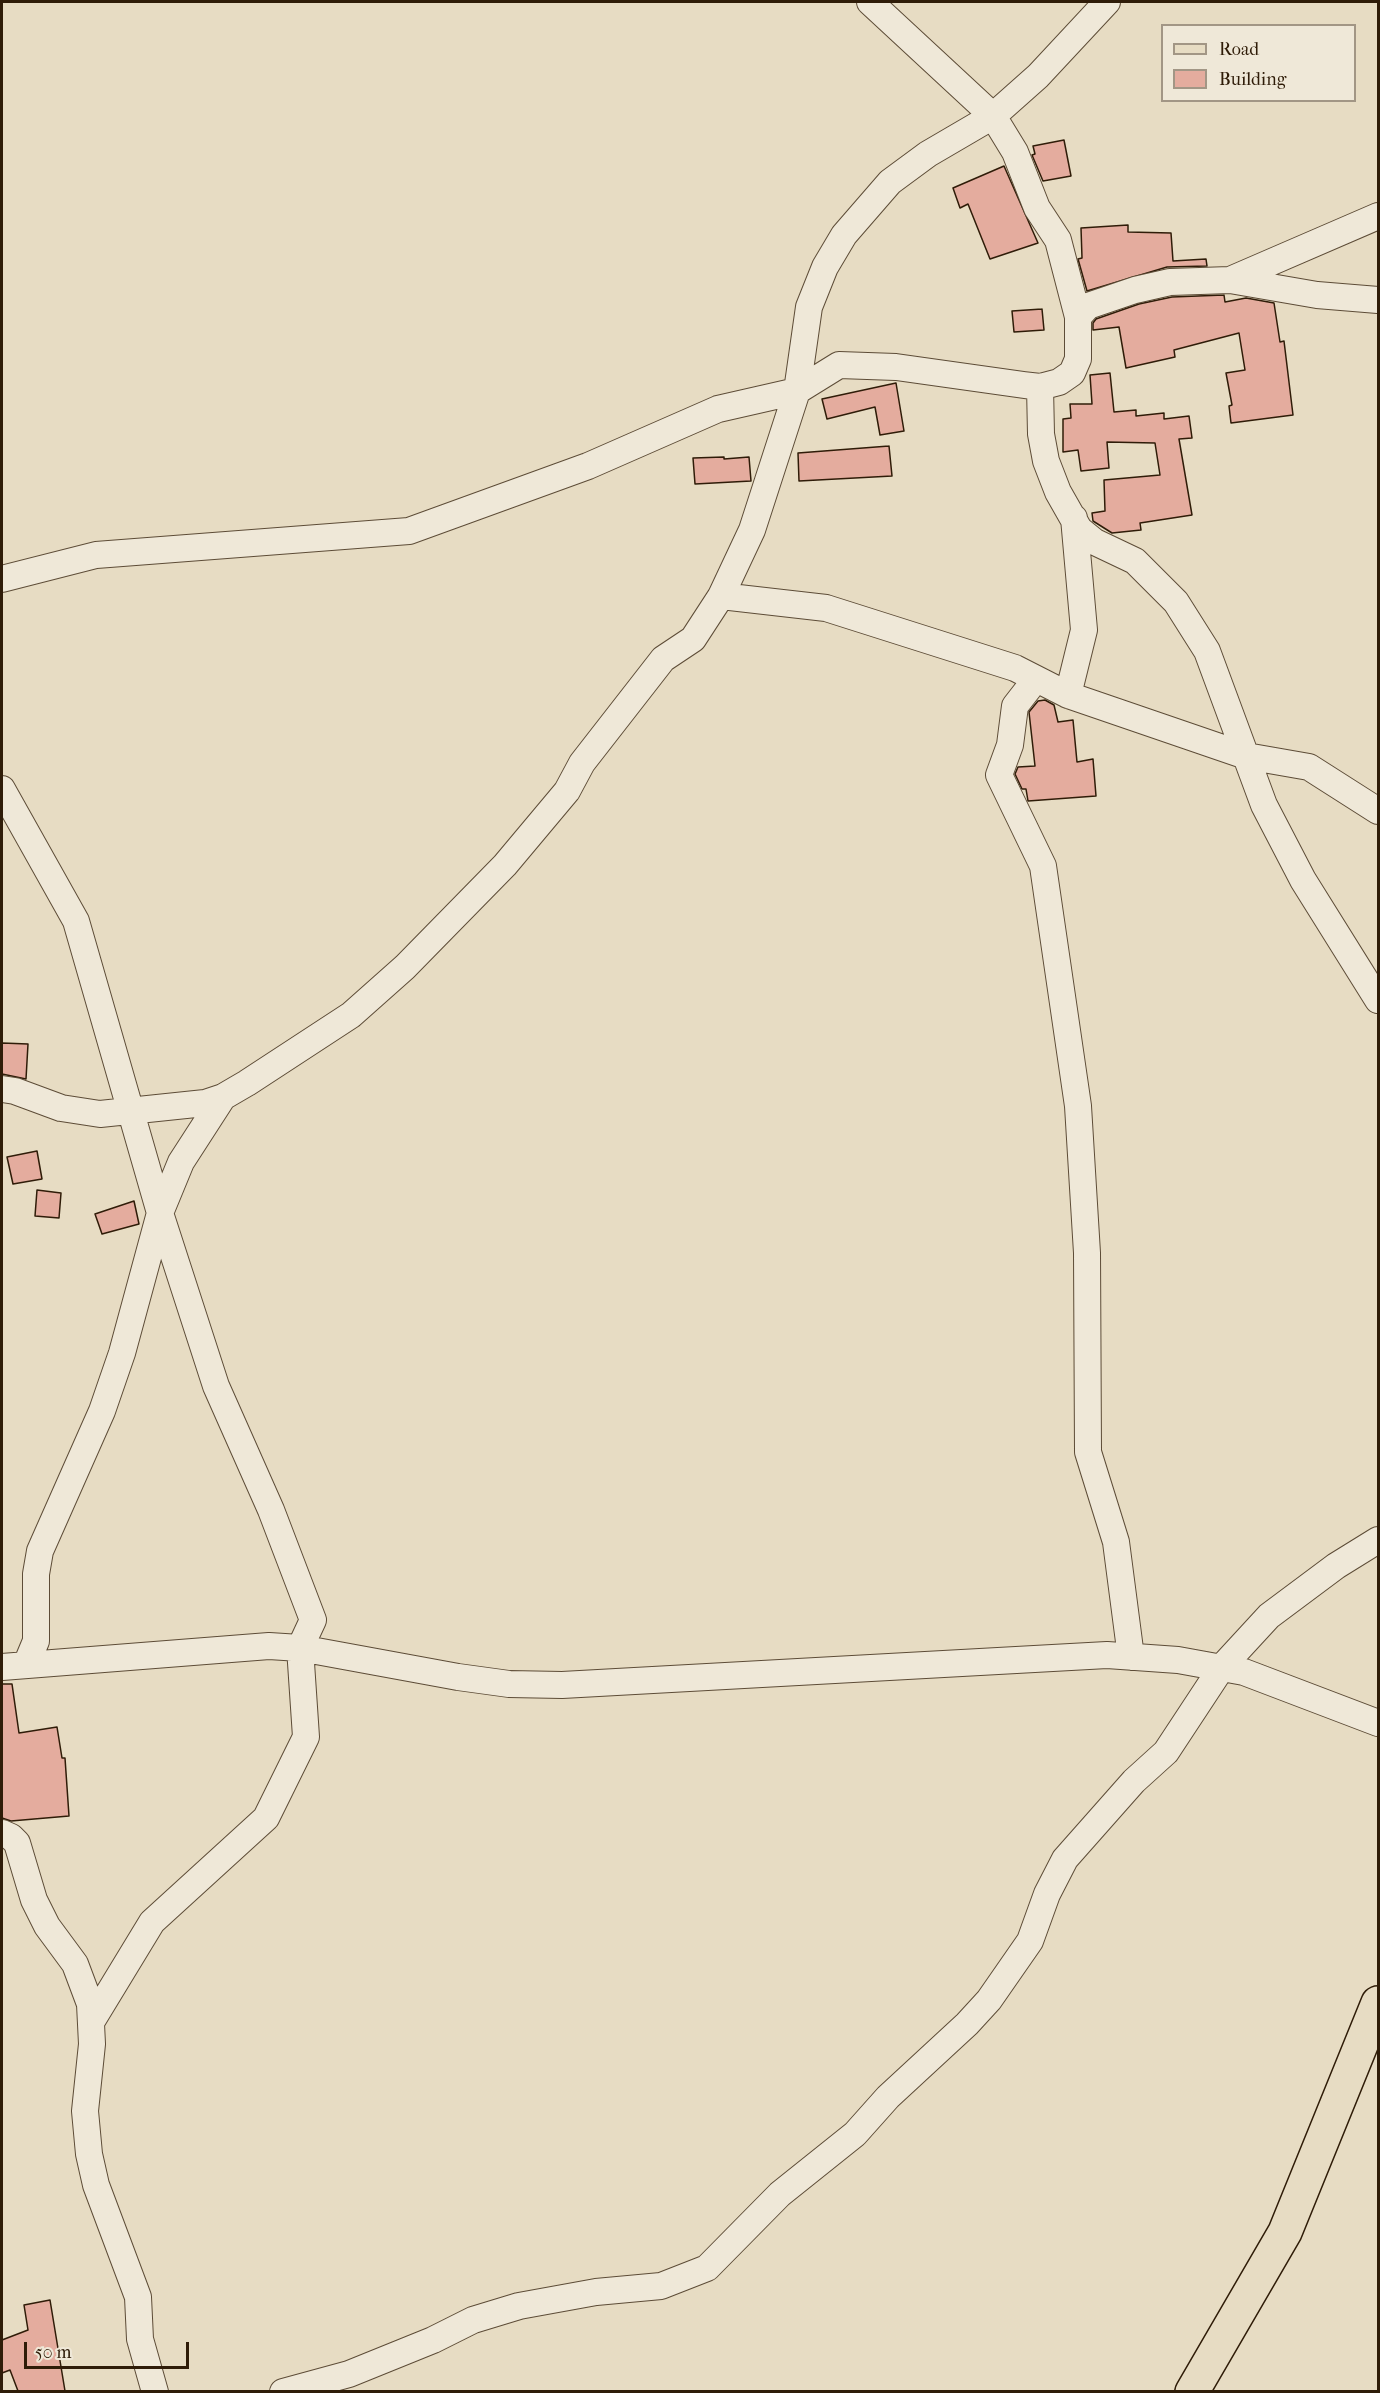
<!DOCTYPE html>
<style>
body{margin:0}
#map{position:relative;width:1380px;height:2393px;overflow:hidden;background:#e7dcc3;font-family:"IM FELL French Canon",serif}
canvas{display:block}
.frame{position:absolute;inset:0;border:3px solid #2f1c08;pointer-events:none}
.legend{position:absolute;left:1161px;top:24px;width:195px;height:78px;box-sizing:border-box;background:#efe8d8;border:2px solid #a29685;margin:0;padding:8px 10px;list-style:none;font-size:18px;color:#2f1c08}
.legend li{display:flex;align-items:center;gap:12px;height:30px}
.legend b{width:30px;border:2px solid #a29685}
.scale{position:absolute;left:24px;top:2342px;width:165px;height:27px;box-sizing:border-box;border:3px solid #2f1c08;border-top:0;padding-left:8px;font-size:18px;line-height:21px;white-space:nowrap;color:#2f1c08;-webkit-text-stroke:4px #efe8d8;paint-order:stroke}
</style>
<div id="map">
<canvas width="1380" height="2393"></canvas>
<div class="frame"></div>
<ul class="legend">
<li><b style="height:8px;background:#e7dcc3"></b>Road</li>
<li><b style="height:16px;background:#e4ac9e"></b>Building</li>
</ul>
<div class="scale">50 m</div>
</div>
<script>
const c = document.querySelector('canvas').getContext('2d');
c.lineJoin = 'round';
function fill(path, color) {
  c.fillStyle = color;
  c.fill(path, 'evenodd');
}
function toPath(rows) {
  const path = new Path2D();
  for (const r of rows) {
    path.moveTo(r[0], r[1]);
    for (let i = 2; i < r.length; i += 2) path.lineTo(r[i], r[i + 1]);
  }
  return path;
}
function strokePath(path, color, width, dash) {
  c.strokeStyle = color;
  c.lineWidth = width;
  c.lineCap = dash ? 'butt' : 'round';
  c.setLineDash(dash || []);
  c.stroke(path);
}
const building = toPath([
 [1064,140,1071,176,1043,181,1032,155,1035,154,1033,146,1064,140],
 [1004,166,1038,243,990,259,968,204,960,208,953,188,1004,166],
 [1128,225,1128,232,1171,233,1173,261,1206,259,1207,266,1167,267,1087,291,1078,259,1082,258,1081,228,1128,225],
 [1224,295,1225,302,1246,298,1274,303,1280,342,1284,341,1293,415,1231,423,1229,406,1232,405,1226,373,1245,370,1239,333,1174,350,1175,357,1126,368,1119,327,1093,330,1093,323,1096,319,1139,304,1172,297,1224,295],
 [1042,309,1044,330,1014,332,1012,311,1042,309],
 [1110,373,1114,412,1136,410,1136,416,1164,413,1164,419,1189,416,1192,438,1179,439,1192,515,1140,523,1141,530,1112,533,1093,521,1092,513,1105,511,1104,480,1160,475,1155,443,1107,442,1109,468,1081,471,1078,450,1063,452,1063,419,1071,418,1070,404,1092,404,1090,375,1110,373],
 [896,383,904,431,880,435,875,407,827,419,822,399,896,383],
 [889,446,892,476,799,481,798,453,889,446],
 [724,457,724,459,749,457,751,481,695,484,693,458,724,457],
 [1045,700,1054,705,1058,722,1073,720,1077,762,1093,759,1096,796,1028,801,1026,789,1022,789,1015,774,1018,767,1035,766,1029,712,1038,701,1045,700],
 [2,1043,28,1044,26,1079,2,1074,2,1043],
 [37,1151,42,1179,13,1184,7,1157,37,1151],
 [37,1190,61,1193,59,1218,35,1216,37,1190],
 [134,1201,139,1224,102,1234,95,1214,134,1201],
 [2,1684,12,1684,19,1733,57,1727,62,1758,65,1758,69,1816,11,1821,2,1818,2,1684],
 [50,2300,65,2391,18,2391,10,2370,2,2373,2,2340,28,2330,24,2305,50,2300]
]);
fill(building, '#e4ac9e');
strokePath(building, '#2f1c08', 1.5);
const minor = toPath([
 [1230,280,1378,216],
 [1078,317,1088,306,1135,290,1170,282,1230,280,1317,295,1378,300],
 [1040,387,1041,434,1046,461,1058,492,1079,529,1095,542,1135,561,1176,602,1207,651,1264,805,1303,880,1378,1000],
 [2,579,96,555,409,531,588,466,718,409,797,391,839,365,896,367,1024,385,1040,387,1059,382,1072,373,1078,359,1078,317,1058,240,1037,208,1015,152,993,116,870,2],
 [721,596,826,608,1015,668,1068,695,1084,630,1074,518],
 [1036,679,1015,706,1010,745,999,775,1043,866,1078,1106,1087,1253,1088,1452,1116,1542,1131,1657],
 [1068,695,1246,756,1309,767,1378,811],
 [2,789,76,921,160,1213,216,1386,271,1510,313,1620,300,1648,306,1737,266,1818,152,1922,93,2019],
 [2,1089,15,1091,61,1108,100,1114,205,1103,223,1097,247,1083,351,1015,405,967,505,865,567,791,582,763,663,659,693,639,721,596,752,530,797,391,809,307,825,267,844,235,890,182,928,154,993,116,1038,76,1107,2],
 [26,1665,36,1641,36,1574,40,1551,102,1411,122,1353,160,1213,181,1162,223,1097],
 [2,1667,269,1646,300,1648,458,1677,509,1684,562,1685,1107,1655,1178,1660,1244,1672,1378,1723],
 [2,1833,11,1837,17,1843,34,1900,47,1926,75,1964,90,2004,92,2044,85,2111,89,2154,96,2185,138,2297,140,2339,155,2392],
 [283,2392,349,2374,433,2340,473,2320,519,2306,596,2292,661,2286,707,2268,780,2194,855,2134,888,2097,967,2024,989,2000,1030,1941,1047,1894,1065,1859,1134,1781,1166,1752,1222,1667,1269,1616,1336,1566,1378,1540]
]);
const major = toPath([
 [1192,2392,1285,2232,1378,2003]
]);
strokePath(minor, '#5d4c37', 28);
strokePath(major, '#2f1c08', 36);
strokePath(minor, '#efe8d8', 26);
strokePath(major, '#e7dcc3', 33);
</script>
